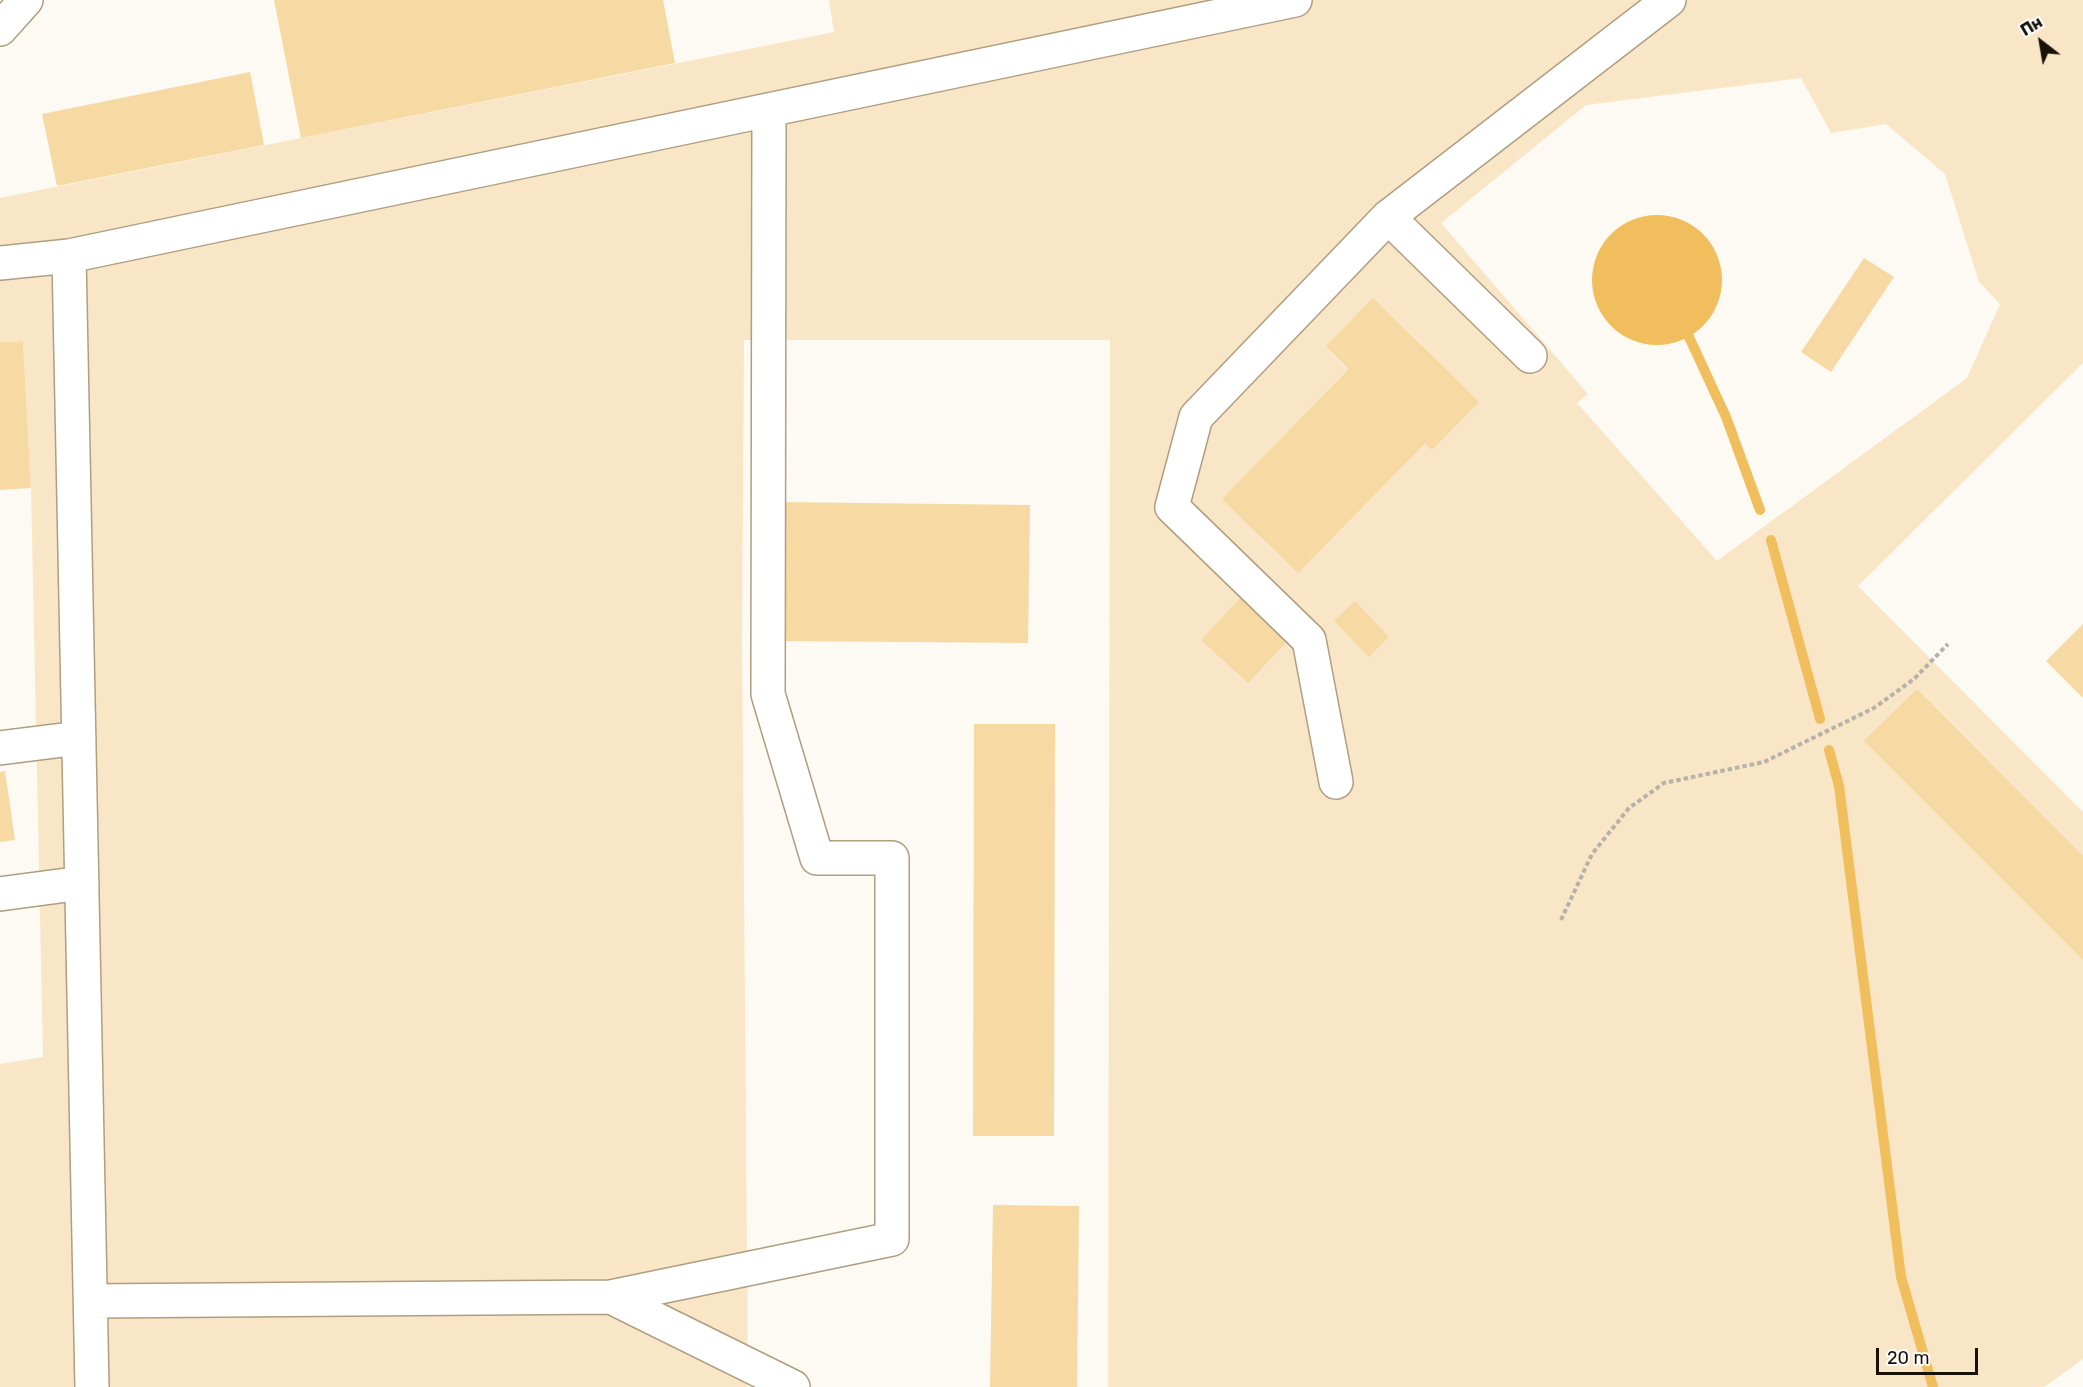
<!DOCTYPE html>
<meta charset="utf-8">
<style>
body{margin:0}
#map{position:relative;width:2083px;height:1387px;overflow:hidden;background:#fdfaf4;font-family:Rubik,sans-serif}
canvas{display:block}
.north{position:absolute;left:2011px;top:12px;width:60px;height:60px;-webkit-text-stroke:4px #fff;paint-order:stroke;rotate:329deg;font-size:16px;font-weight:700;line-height:24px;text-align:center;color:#171107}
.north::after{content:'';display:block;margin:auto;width:21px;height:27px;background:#171107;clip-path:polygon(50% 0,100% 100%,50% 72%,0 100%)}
.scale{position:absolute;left:1876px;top:1348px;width:102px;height:27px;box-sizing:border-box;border:3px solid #171107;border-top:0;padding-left:8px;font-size:18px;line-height:21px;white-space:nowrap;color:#171107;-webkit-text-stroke:4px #fff;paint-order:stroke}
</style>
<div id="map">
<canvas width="2083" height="1387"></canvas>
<div class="north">Пн</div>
<div class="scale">20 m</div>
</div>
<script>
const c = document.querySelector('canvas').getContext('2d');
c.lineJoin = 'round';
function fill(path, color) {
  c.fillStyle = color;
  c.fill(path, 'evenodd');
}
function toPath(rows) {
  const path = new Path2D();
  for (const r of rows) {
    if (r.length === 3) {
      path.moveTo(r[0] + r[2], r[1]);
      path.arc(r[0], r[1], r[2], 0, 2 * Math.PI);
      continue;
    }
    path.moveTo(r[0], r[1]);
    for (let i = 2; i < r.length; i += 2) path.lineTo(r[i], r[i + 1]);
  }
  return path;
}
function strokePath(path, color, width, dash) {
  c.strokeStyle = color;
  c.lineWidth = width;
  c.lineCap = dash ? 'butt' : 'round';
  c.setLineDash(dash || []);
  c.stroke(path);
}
fill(toPath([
 [829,0,2083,0,2083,363,1858,586,2083,812,2083,1359,2044,1387,1108,1387,1110,340,744,340,742,642,748,1387,0,1387,0,1064,43,1057,31,488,23,341,0,342,0,198,834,32],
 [1801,78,1831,133,1886,124,1945,174,1979,282,2000,304,1967,378,1717,561,1577,403,1588,394,1441,223,1586,105]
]), '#f8e6c6');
fill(toPath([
 [1657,280,65]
]), '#f0be5c');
strokePath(toPath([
 [1689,337,1726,417,1760,510],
 [1771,540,1820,719],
 [1829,750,1839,786,1901,1277,1933,1387]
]), '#f0be5c', 10);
fill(toPath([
 [274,0,663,0,675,63,301,138],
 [250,72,264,145,57,186,42,114],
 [1864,258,1894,277,1831,372,1801,352],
 [1373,298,1479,402,1432,450,1425,443,1298,573,1222,499,1349,369,1326,346],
 [23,341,31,488,0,490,0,342],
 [779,502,1030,505,1028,643,777,641],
 [1242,596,1289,639,1248,683,1201,640],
 [1355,601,1389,637,1369,657,1334,621],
 [2083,624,2083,698,2046,661],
 [1917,689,2083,856,2083,960,1864,741],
 [974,724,1055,724,1054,1136,973,1136],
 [5,771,15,840,0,842,0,772],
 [993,1205,1079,1206,1077,1387,990,1387]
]), '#f7d9a3');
const minor = toPath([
 [0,29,26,0],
 [1388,217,1530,356],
 [69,256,92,1387],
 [0,263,69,256,1295,0],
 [0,748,79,738],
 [1336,782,1309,640,1172,507,1196,417,1388,217,1669,0],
 [0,894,82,883],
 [611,1297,793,1387],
 [91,1301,611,1297,892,1239,892,858,817,858,768,694,769,110]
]);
strokePath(minor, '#af9e81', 36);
strokePath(toPath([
 [1561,920,1592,854,1629,808,1664,783,1764,762,1874,708,1914,679,1948,644]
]), '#b6b2aa', 4, [4.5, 3]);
strokePath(minor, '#fff', 33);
</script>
